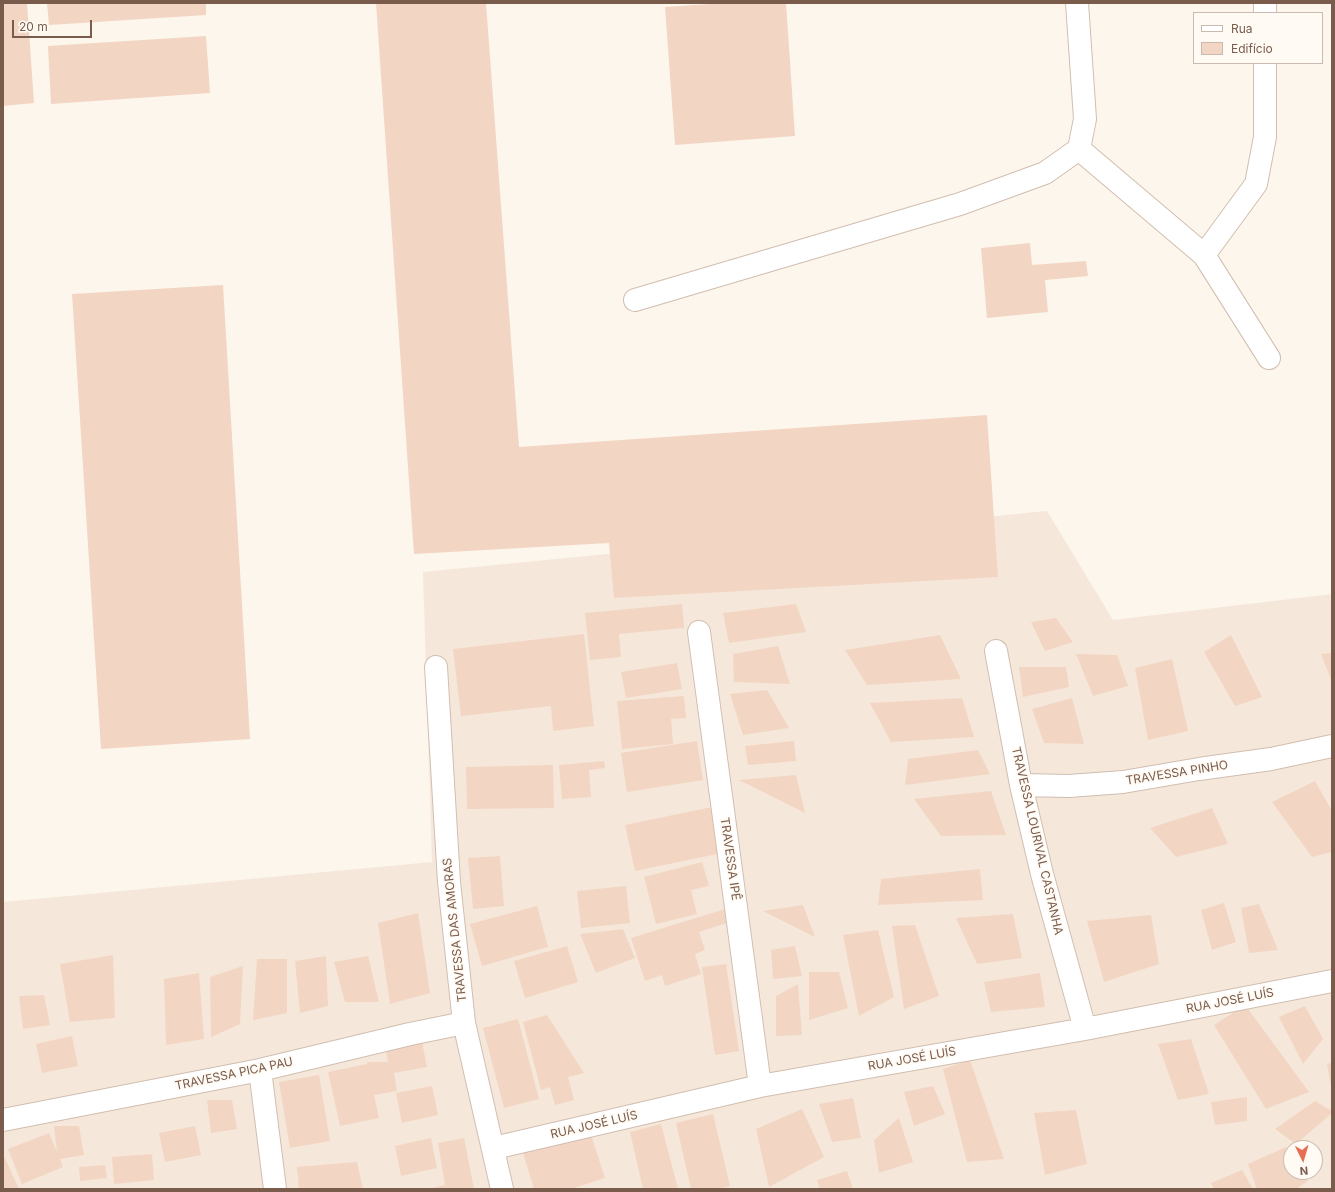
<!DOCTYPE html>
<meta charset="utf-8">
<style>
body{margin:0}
#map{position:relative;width:1335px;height:1192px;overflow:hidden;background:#fdf6ec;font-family:Inter,sans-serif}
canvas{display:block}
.frame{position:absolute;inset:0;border:4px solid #7a5c4d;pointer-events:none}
.legend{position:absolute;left:1193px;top:12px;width:130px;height:52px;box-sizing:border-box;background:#fffaf3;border:1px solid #cabbb1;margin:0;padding:5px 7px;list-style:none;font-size:12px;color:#7a5c4d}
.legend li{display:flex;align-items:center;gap:8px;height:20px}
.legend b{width:20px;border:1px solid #cabbb1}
.north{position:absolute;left:1283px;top:1140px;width:40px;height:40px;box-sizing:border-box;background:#fffaf3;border:1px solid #cabbb1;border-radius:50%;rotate:175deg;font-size:11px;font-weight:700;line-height:16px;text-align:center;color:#7a5c4d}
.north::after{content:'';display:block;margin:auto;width:14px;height:18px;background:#e76f51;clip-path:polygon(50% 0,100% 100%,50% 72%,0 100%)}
.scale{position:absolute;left:12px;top:20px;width:80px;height:18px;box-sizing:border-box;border:2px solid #7a5c4d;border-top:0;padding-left:5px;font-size:12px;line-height:14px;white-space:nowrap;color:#7a5c4d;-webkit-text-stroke:3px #fffaf3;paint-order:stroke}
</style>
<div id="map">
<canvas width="1335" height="1192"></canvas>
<div class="frame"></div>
<ul class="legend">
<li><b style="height:5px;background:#fff"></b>Rua</li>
<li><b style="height:11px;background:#f3d5c3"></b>Edifício</li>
</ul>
<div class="north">N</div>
<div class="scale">20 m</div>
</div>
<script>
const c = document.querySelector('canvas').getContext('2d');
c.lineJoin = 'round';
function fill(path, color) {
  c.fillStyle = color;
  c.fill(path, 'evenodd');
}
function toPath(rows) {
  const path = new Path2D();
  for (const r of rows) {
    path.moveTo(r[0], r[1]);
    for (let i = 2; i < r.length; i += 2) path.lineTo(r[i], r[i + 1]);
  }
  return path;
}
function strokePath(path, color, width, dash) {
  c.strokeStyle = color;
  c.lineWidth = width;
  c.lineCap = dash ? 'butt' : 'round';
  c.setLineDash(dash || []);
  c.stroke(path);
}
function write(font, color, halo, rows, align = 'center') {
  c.font = font + ' Inter,sans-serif';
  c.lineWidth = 3.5;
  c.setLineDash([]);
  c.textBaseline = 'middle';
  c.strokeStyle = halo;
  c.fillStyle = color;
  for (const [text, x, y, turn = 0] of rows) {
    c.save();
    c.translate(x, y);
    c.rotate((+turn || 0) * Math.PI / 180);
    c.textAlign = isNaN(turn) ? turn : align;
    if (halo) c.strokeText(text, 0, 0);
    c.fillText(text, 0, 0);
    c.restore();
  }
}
fill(toPath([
 [1047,511,1113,620,1332,594,1332,1189,3,1189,3,902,432,862,423,572],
 [1291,1148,1315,1148,1315,1172,1291,1172]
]), '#f5e8da');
fill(toPath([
 [3,3,27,3,34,103,3,106],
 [47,3,206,3,206,15,49,25],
 [376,3,486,3,519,447,987,415,998,577,614,598,609,543,414,554],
 [725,3,786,3,795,136,675,145,665,7],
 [206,36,210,93,51,104,48,46],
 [1030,243,1032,265,1086,261,1088,276,1045,280,1048,312,987,318,981,248],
 [223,285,250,739,101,749,72,294],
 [682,604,684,628,619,634,621,657,590,660,585,613],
 [796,604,806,632,729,643,723,613],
 [1056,618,1073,642,1045,651,1031,622],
 [584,634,594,726,553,731,551,706,461,716,453,649],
 [940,635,961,679,867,685,845,650],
 [1231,635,1262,697,1235,706,1204,652],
 [778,646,790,684,734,682,733,654],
 [1332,653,1332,682,1321,654],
 [1076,654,1117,655,1128,686,1093,696],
 [1172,659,1188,731,1148,740,1135,668],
 [677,663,682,689,626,698,621,672],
 [1019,667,1066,667,1069,687,1023,697],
 [767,690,789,728,743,735,730,694],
 [684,696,686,718,671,719,673,744,622,749,617,701],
 [962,698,974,737,891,742,870,703],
 [1072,698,1084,744,1044,743,1032,709],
 [697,741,703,780,627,792,621,753],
 [794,741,796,761,748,765,745,746],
 [978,750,990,774,905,785,908,759],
 [604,761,605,768,589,770,591,797,562,799,559,765],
 [553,765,554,808,467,809,466,767],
 [796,775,805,813,739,780],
 [1315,781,1332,811,1332,852,1312,857,1272,802],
 [991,791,1006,835,941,836,914,799],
 [712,807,722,853,635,871,625,825],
 [1212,808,1228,844,1176,857,1150,828],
 [500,856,504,906,473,909,468,858],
 [702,862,709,886,691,890,697,914,656,924,644,877],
 [980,869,983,900,878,905,881,879],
 [626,886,630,923,581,928,577,891],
 [1224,903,1236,942,1212,950,1201,910],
 [1259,904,1278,950,1249,953,1241,908],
 [803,905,815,937,763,911],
 [537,906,548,947,482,966,470,924],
 [725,909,733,921,699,932,705,950,695,954,701,974,665,986,662,975,645,981,631,938],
 [418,913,430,993,390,1004,378,923],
 [1013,914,1022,958,977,964,956,918],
 [1151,915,1159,964,1104,982,1087,921],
 [915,925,939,996,904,1009,892,926],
 [623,929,635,958,596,973,580,934],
 [878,930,894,997,859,1016,843,935],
 [567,946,578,982,525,998,514,961],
 [795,946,802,976,773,979,771,950],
 [113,955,115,1018,70,1022,60,964],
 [326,956,328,1006,300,1013,295,961],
 [368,956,379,1002,345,1002,334,962],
 [257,959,287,959,287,1013,253,1020],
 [726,964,739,1051,715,1055,702,967],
 [243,966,240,1024,211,1037,210,977],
 [809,972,839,972,848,1008,809,1020],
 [199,973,204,1039,166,1045,164,979],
 [1040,973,1045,1007,991,1012,984,982],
 [798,984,802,1035,776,1036,776,996],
 [44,995,50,1025,23,1029,19,996],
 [1245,1005,1309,1092,1266,1109,1214,1025],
 [1305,1006,1323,1039,1303,1064,1279,1017],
 [547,1015,584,1073,568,1077,574,1100,555,1105,550,1087,541,1090,523,1022],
 [518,1019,539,1099,504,1108,483,1028],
 [72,1036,78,1066,42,1073,36,1044],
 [421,1037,427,1067,394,1073,397,1091,374,1095,379,1118,340,1126,328,1072,367,1064,367,1062,388,1062,385,1044],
 [1191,1039,1209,1094,1178,1100,1158,1044],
 [970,1060,1004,1159,967,1162,943,1069],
 [1332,1063,1332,1086,1331,1086,1327,1064],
 [319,1075,330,1141,290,1148,279,1082],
 [432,1086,438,1115,402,1123,396,1093],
 [933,1086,945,1114,914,1126,904,1092],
 [1247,1097,1247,1121,1215,1125,1211,1102],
 [853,1098,861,1138,832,1142,819,1104],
 [207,1100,232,1100,237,1129,211,1133],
 [1315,1101,1332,1111,1332,1113,1296,1144,1275,1129],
 [802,1109,824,1157,769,1187,756,1129],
 [1076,1110,1087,1164,1045,1175,1034,1113],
 [713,1114,730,1186,718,1189,691,1189,676,1123],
 [899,1118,913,1162,879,1173,874,1140],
 [661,1124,678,1189,643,1189,630,1132],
 [54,1126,79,1126,84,1155,60,1159,63,1167,22,1184,8,1149,49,1133,57,1152],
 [195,1126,201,1155,165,1162,159,1133],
 [590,1132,605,1178,571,1189,534,1189,523,1153],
 [431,1138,437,1168,401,1176,395,1146],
 [464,1138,474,1189,428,1189,445,1185,438,1143],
 [1286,1147,1291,1154,1291,1172,1302,1172,1308,1181,1296,1189,1257,1189,1248,1164],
 [3,1154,19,1189,3,1189],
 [152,1154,154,1180,114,1184,112,1157],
 [357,1162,363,1189,299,1189,297,1167],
 [105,1165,107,1178,80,1181,79,1167],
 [1242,1170,1253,1189,1214,1189,1211,1183],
 [847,1171,853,1189,820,1189,817,1180]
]), '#f3d5c3');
const minor = toPath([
 [1265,13,1265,3],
 [1079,149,1204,255,1269,358],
 [1204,255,1256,184,1265,137,1265,63],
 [635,300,960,204,1045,173,1079,149,1085,119,1077,3],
 [699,632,760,1086],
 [996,651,1021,785,1042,874,1085,1029],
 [436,667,449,882,464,1023,502,1189],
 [1021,785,1069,786,1123,782,1199,769,1271,759,1332,746],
 [260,1070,275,1189],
 [3,1120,260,1070,410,1034,464,1023],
 [494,1148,760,1086,1085,1029,1332,981]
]);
strokePath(minor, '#d1beb0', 24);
strokePath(minor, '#fff', 22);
write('12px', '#7a5c4d', '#fffaf3', [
 ["TRAVESSA PINHO",1177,773,-9],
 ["TRAVESSA LOURIVAL CASTANHA",1037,841,77],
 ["TRAVESSA IPÊ",730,859,82],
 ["TRAVESSA DAS AMORAS",455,930,-96],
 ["RUA JOSÉ LUÍS",1230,1001,-11],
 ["RUA JOSÉ LUÍS",912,1059,-10],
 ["TRAVESSA PICA PAU",234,1074,-12],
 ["RUA JOSÉ LUÍS",594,1125,-13]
]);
</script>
